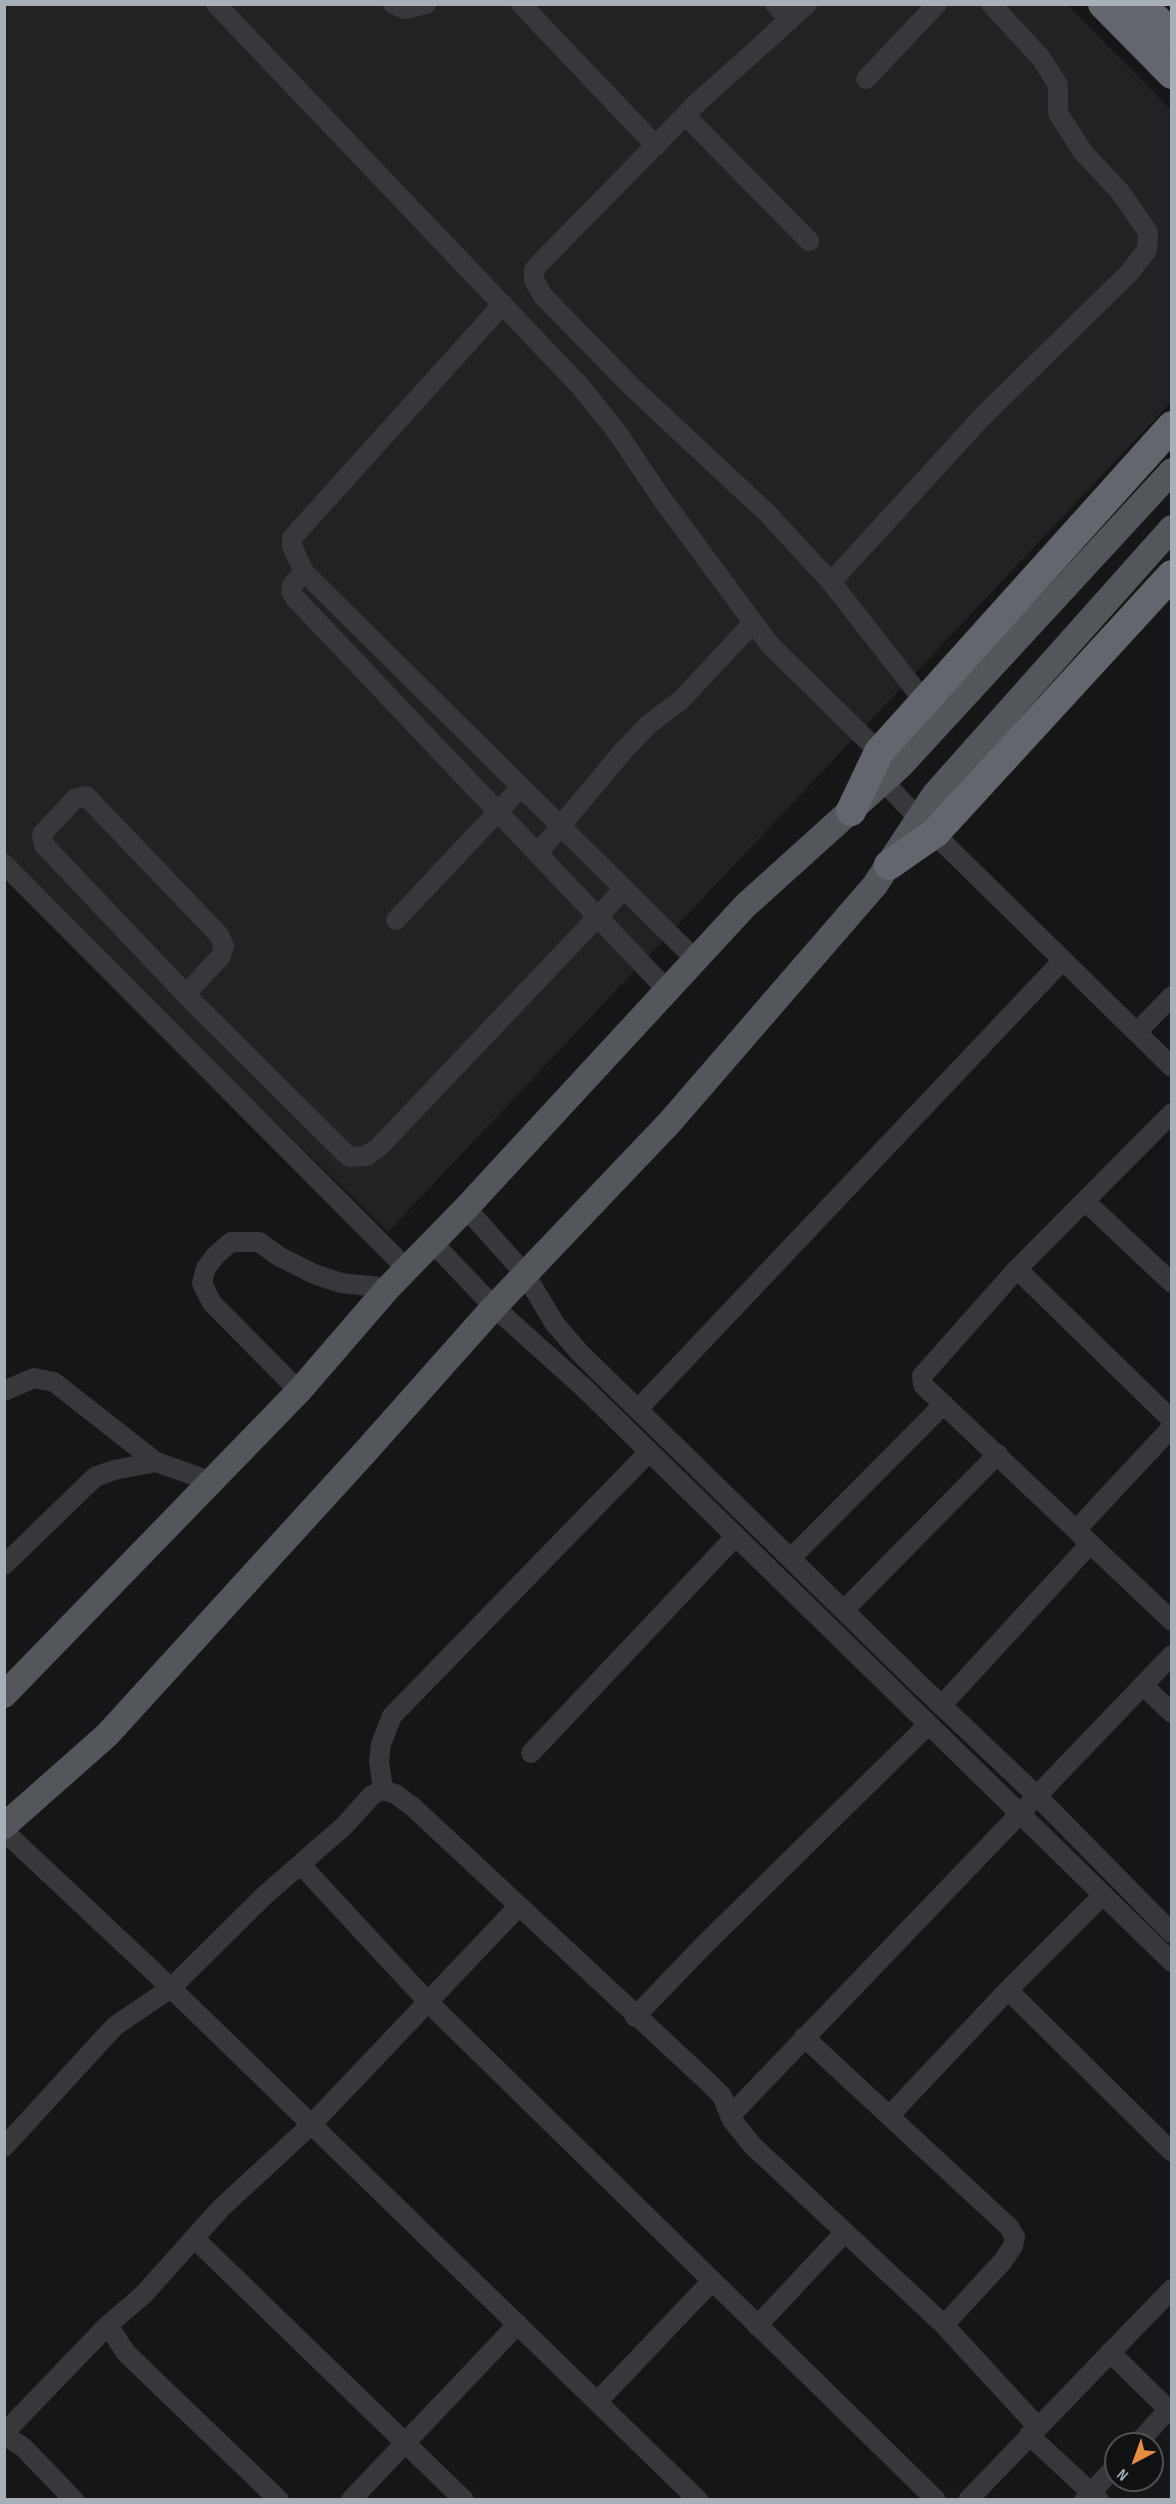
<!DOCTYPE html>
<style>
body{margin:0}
#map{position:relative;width:1176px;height:2504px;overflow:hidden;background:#151617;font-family:"Sofia Sans Condensed",sans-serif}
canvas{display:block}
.frame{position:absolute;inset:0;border:6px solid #a8afb6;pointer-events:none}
.north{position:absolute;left:1104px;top:2432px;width:60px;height:60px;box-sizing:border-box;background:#101112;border:2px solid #4d5054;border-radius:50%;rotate:221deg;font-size:16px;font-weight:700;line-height:24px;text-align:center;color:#a8afb6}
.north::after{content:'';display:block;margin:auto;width:21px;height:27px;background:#e68d3f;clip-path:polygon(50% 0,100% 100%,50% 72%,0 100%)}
</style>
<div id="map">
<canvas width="1176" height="2504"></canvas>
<div class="frame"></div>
<div class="north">N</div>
</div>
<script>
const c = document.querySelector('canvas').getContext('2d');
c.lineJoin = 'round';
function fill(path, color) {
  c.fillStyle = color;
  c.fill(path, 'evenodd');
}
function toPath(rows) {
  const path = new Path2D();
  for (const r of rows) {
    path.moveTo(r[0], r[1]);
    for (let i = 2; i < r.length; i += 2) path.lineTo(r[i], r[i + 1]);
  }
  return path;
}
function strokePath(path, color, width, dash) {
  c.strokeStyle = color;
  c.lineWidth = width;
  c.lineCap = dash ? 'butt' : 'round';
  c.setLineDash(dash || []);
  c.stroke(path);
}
fill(toPath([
 [4,5,1068,5,1171,110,1171,402,388,1232,5,858]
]), '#212224');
strokePath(toPath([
 [216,4,580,386,617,432,662,499,770,645,879,752],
 [393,4,405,9,426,4],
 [521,4,656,146],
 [775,4,790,20],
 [807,4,696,104,539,264,534,270,534,280,543,296,632,387,767,513,831,582,924,701],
 [866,79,937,4],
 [686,116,809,241],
 [503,304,292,538,292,546,304,572,695,959],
 [304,572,292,585,291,592,295,598,667,990],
 [831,582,983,416,1129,273,1147,250,1148,232,1121,193,1083,152,1058,113,1058,85,1041,58,991,4],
 [874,771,917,817,1172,1067],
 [538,853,624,750,649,724,681,700,753,623],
 [4,864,407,1269],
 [396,920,521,787],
 [186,994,221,956,224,946,219,935,86,796,75,799,42,834,44,845,195,1004,349,1157,366,1156,379,1147,624,889],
 [1137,1032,1172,996],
 [1172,1113,1017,1269,922,1376,923,1385,1172,1621],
 [1085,1201,1172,1283],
 [466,1208,525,1274,555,1324,581,1354,920,1685,1036,1795,1172,1933],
 [433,1243,494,1307,583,1387,1172,1962],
 [1017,1269,1172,1420],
 [4,1391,34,1378,54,1382,156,1462],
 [299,1391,212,1303,202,1283,206,1268,216,1255,231,1242,259,1242,280,1257,314,1274,341,1283,388,1288],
 [639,1408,1063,960],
 [1076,1530,1172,1427],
 [791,1558,944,1404],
 [4,1565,95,1477,114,1470,156,1462,210,1481],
 [845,1609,998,1454],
 [1143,1685,1172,1713],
 [941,1706,1090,1544],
 [531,1753,735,1537],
 [383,1790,379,1761,381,1744,392,1716,649,1452],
 [4,1831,171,1988,698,2500],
 [301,1865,429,2003,936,2500],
 [1008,1990,1172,2152],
 [635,2017,703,1946,928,1725],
 [804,2037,1009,2227,1015,2237,1013,2246,1003,2261,944,2325],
 [890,2115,1008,1990,1103,1895],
 [730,2116,1172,1655],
 [4,2147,115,2026,171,1988,265,1895,344,1826,372,1795,383,1790,395,1794,413,1807,709,2083,722,2096,732,2120,752,2145,944,2325,1037,2426],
 [195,2239,464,2500],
 [108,2325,126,2353,279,2500],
 [757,2326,845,2232],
 [1110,2352,1172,2413],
 [598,2401,711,2282],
 [4,2433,108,2325,144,2294,221,2208,311,2125,518,1907],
 [4,2435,23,2447,74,2500],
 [1029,2435,1099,2500],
 [1137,2444,1168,2410],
 [351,2500,518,2324],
 [968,2500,1172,2289],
 [1084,2500,1116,2466]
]), '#37383c', 20);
strokePath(toPath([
 [4,1695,299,1391,388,1288,466,1208,745,906,901,765,1172,471],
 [4,1826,107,1735,366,1451,494,1307,670,1122,875,885,935,794,1172,528]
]), '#53565b', 26);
strokePath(toPath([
 [1103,4,1172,74],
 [1141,4,1172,35],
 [851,811,879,752,1172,426],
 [889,865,935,833,1172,575]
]), '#63676d', 30);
</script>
